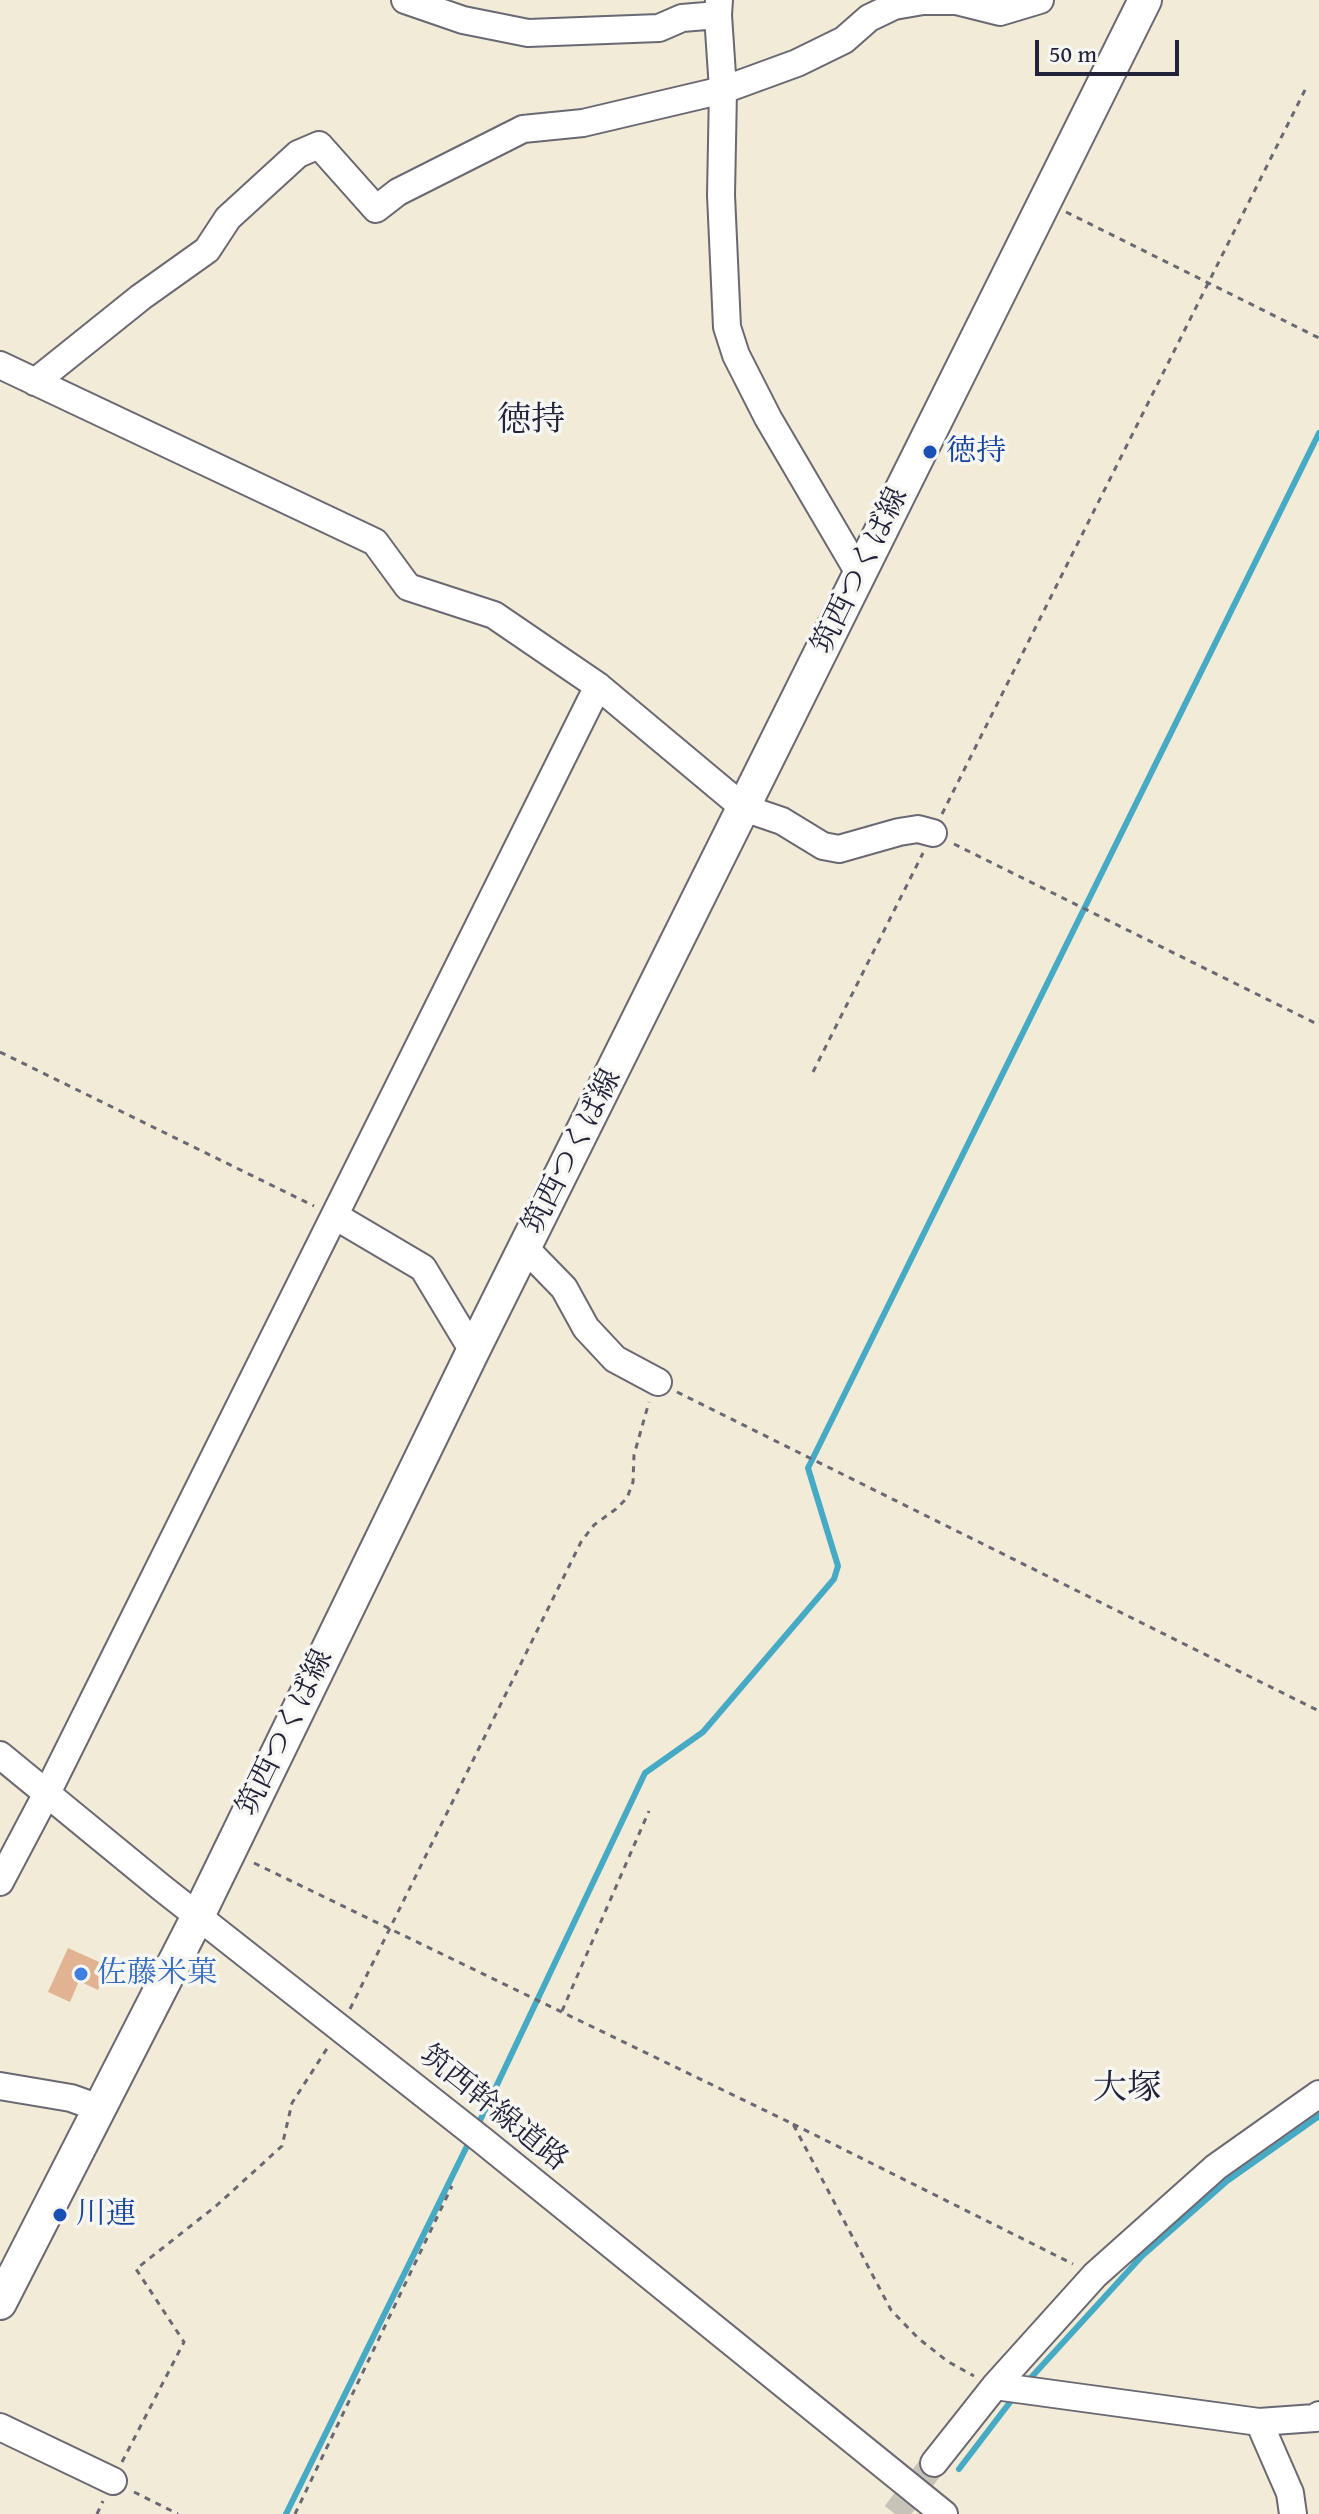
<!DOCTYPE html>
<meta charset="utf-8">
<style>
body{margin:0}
#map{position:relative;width:1319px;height:2514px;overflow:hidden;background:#f1ebd8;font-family:"Gentium Book Plus",serif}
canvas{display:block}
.scale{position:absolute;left:1035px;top:40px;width:144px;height:36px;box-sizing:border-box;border:4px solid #22223b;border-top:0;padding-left:10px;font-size:24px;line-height:28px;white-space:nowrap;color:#22223b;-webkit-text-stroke:6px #f6f6f2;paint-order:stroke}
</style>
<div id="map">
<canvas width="1319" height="2514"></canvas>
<div class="scale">50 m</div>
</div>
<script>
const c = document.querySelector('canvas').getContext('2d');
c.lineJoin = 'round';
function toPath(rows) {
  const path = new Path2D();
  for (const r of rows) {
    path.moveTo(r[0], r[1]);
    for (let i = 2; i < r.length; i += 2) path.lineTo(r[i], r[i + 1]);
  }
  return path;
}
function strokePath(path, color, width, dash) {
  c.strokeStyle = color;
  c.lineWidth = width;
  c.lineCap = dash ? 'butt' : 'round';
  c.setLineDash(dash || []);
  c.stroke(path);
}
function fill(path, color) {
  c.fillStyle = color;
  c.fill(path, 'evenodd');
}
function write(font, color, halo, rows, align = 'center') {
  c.font = font + ' "Gentium Book Plus","Noto Serif JP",serif';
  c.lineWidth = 7;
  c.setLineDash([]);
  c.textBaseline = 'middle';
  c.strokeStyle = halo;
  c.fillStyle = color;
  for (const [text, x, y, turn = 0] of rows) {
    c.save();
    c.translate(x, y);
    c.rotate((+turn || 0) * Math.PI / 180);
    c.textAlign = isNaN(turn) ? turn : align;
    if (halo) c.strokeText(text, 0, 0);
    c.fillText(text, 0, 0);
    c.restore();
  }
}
strokePath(toPath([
 [476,2129,645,1773,703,1732,834,1579,838,1566,808,1468,1319,433],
 [1027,2382,1142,2256,1227,2181,1319,2116],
 [959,2469,1014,2397],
 [286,2514,471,2138]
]), '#46aac5', 6);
fill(toPath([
 [68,1948,108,1966,98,1990,79,1981,70,2002,48,1992]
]), '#e1b393');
strokePath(toPath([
 [895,2514,934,2463]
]), '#c8c3b9', 26, [26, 13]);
const minor = toPath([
 [405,0,463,20,528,33,659,28,682,18,718,15],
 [719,0,718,15,723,90,721,195,727,327,736,355,768,418,859,573],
 [0,365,375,542,408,587,494,615,598,686,744,808,782,821,823,846,839,849,899,832,918,829,933,833],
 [35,382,141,297,207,250,228,218,298,154,319,145,376,209,398,192,523,129,583,123,723,90,797,63,844,40,869,18,894,6,923,1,956,1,1000,12,1040,0],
 [335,1216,423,1268,473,1351],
 [525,1248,564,1288,586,1328,615,1359,658,1382],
 [0,1755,162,1888,482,2140,944,2514],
 [0,1882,47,1793,598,686],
 [0,2086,71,2098,99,2108],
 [995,2386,1259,2422,1315,2418,1319,2415],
 [1259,2422,1290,2493,1293,2514],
 [0,2427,113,2481],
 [934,2463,995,2386,1095,2275,1216,2167,1319,2094]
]);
const major = toPath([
 [0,2303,198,1916,473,1351,1145,0]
]);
strokePath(minor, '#6a6872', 30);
strokePath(major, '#6a6872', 36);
strokePath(toPath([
 [1066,212,1319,338],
 [942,814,1306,88],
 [954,844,1319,1025],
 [0,1052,314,1206],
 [813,1072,923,853],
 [677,1392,1319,1711],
 [254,1863,793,2124,891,2310,918,2338,947,2361,974,2376],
 [350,2009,581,1542,594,1525,616,1509,627,1498,633,1482,634,1455,649,1402],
 [562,2011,649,1811],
 [793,2124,1073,2264],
 [122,2462,184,2342,136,2269,216,2206,282,2146,292,2103,328,2047],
 [134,2492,178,2514],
 [97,2514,103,2501],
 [295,2514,452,2186]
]), '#6a6872', 3, [6, 6]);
strokePath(minor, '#fff', 26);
strokePath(major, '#fff', 32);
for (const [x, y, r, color] of [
 [930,452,8,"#1a4fb4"],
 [81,1974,8,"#3f7fe0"],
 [60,2215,8,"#1a4fb4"]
]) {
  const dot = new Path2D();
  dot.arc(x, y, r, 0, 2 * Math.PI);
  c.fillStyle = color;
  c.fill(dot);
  strokePath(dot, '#f6f6f2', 3);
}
write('30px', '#164399', '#f6f6f2', [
 ["徳持",946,452],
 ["川連",76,2215]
], 'left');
write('30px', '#22223b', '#f6f6f2', [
 ["筑西つくば線",861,571,-64],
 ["筑西つくば線",573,1152,-63],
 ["筑西つくば線",286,1733,-64],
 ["筑西幹線道路",493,2109,39]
]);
write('30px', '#366cbe', '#f6f6f2', [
 ["佐藤米菓",97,1974]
], 'left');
write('34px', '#22223b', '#f6f6f2', [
 ["徳持",531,421],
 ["大塚",1127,2089]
]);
</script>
